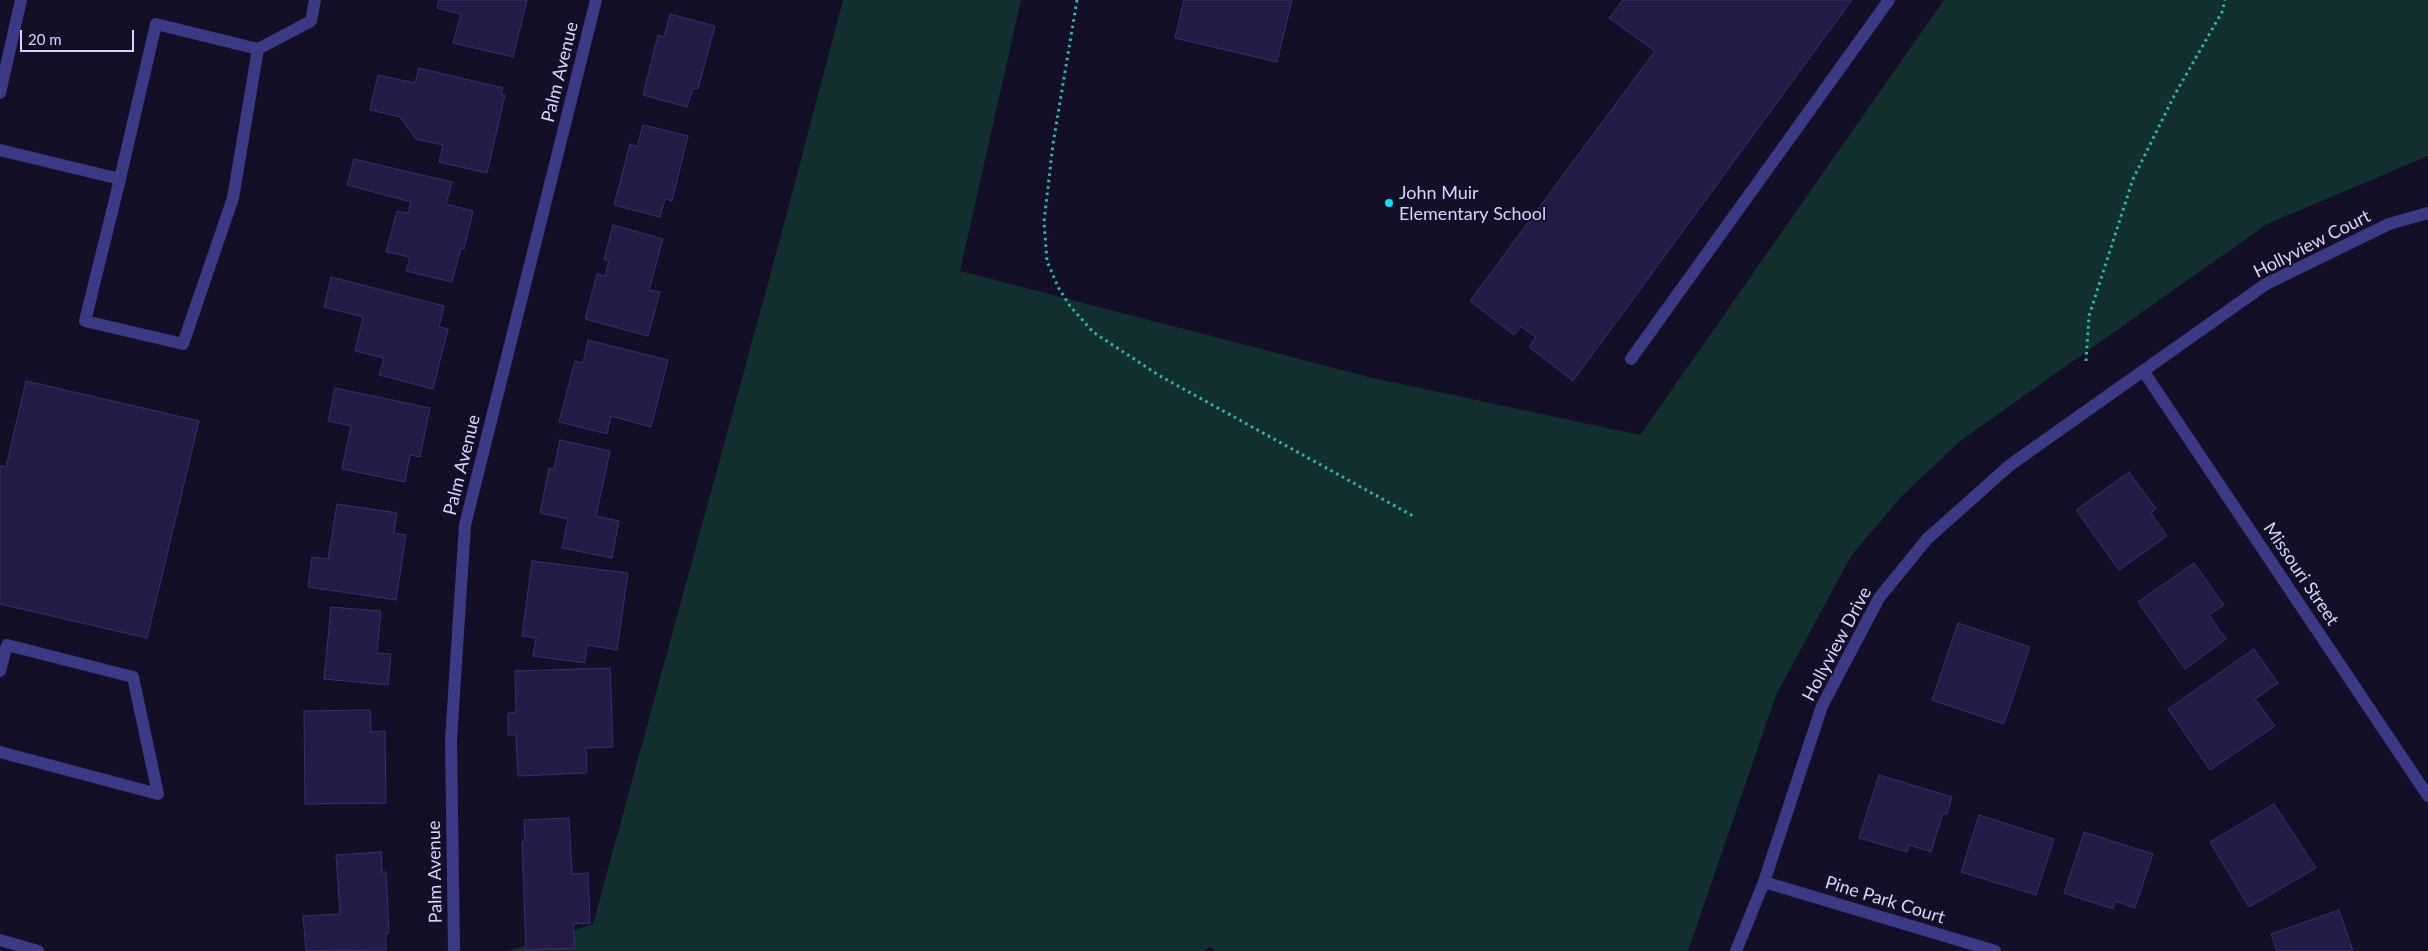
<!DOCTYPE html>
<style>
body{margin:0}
#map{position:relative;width:2428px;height:951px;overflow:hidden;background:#130f26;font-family:Lato,sans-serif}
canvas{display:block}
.scale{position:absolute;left:20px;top:30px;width:114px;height:22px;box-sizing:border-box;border:2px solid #d9d4ff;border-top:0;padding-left:6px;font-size:15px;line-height:18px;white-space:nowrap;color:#d9d4ff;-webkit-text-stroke:4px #130f26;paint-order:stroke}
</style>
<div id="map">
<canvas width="2428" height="951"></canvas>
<div class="scale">20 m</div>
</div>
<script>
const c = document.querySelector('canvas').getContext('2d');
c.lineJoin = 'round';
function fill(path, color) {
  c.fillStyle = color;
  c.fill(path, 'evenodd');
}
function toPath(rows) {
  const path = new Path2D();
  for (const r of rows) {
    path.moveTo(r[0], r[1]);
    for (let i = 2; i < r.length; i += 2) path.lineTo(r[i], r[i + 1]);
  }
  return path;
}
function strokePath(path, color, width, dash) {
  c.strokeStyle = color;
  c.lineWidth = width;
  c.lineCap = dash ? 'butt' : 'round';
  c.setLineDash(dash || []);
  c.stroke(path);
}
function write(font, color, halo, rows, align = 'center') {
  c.font = font + ' Lato,sans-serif';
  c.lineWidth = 4;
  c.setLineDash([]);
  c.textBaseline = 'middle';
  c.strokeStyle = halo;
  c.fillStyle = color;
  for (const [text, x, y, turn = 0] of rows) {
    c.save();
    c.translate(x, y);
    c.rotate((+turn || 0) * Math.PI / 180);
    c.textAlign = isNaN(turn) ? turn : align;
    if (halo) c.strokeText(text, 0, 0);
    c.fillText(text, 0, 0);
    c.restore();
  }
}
fill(toPath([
 [843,0,1021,0,960,271,1373,378,1640,435,1944,0,2428,0,2428,156,2267,224,1960,441,1900,498,1851,556,1776,695,1688,951,1215,951,1211,947,1203,951,508,951,593,924,780,239]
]), '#12302f');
const building = toPath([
 [439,0,527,0,513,57,453,43,461,14,437,8,439,0],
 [1184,0,1292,0,1277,62,1175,38,1184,0],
 [1623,0,1852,0,1573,381,1529,347,1536,337,1521,327,1514,335,1470,301,1655,51,1609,18,1623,0],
 [670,14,715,26,698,89,693,88,687,107,643,95,658,35,664,37,670,14],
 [419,68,503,88,501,94,505,95,487,173,439,162,443,145,416,139,400,117,370,110,378,75,415,83,419,68],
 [643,125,688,136,672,201,665,199,660,217,614,205,630,144,637,147,643,125],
 [354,159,452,182,446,204,473,211,464,249,461,248,452,282,406,271,410,257,386,252,397,211,408,213,411,202,347,185,354,159],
 [613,225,663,239,649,290,660,292,648,336,585,319,597,274,605,276,609,261,604,259,613,225],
 [331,277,444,306,439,327,448,329,433,389,379,375,384,358,355,351,363,317,324,307,331,277],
 [588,340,668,360,651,427,611,416,607,434,559,422,575,361,583,363,588,340],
 [26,381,199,421,147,638,0,604,0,466,6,467,26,381],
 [335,388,430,408,420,457,410,455,405,482,342,469,351,426,328,421,335,388],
 [560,440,610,451,596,516,619,521,612,558,562,548,568,519,540,513,549,468,554,469,560,440],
 [2129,472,2156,509,2151,513,2167,536,2119,570,2076,510,2129,472],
 [337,504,397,513,394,533,406,535,396,600,308,587,312,557,328,559,337,504],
 [532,561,628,573,617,650,587,645,585,663,533,656,536,638,522,636,532,561],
 [2194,563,2224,605,2209,615,2226,639,2185,669,2138,602,2194,563],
 [331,607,381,611,377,653,391,654,388,685,324,679,331,607],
 [1958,623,2030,647,2004,724,1932,700,1958,623],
 [2254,649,2278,683,2255,699,2275,726,2210,770,2168,709,2254,649],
 [610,668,613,747,586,748,587,773,518,776,516,735,508,735,508,713,516,712,515,671,610,668],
 [370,710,371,732,385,731,386,803,305,804,304,711,370,710],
 [1879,775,1952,797,1947,814,1943,813,1931,852,1909,845,1907,852,1859,838,1879,775],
 [2274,804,2316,868,2249,907,2210,842,2274,804],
 [1979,815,2054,839,2036,895,1961,872,1979,815],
 [569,818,572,874,588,873,590,923,573,924,575,948,526,950,522,842,525,841,524,820,569,818],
 [2084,832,2153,854,2135,908,2115,901,2113,909,2064,893,2084,832],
 [381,852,382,872,386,872,389,933,386,934,386,950,306,951,303,916,340,914,336,855,381,852],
 [2339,910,2353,951,2277,951,2271,934,2339,910]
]);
fill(building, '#241b47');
strokePath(building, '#3b2d73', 1);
strokePath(toPath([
 [1077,0,1053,144,1044,222,1047,261,1058,287,1070,306,1093,332,1160,376,1415,517],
 [2086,361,2089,316,2133,179,2174,96,2222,12,2225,0]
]), '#2fb8b0', 3, [2.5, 4]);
strokePath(toPath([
 [0,150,120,179,156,24,258,49,311,21,315,0],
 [120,179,85,321,183,344,233,198,258,49],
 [1631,359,1889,0],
 [0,671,7,645,133,677,158,794,0,752],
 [0,940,38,951]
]), '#3d3a85', 12);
strokePath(toPath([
 [2144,372,2428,796],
 [1764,882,1995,951],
 [454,951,451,740,465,525,596,0],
 [1736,951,1764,882,1822,706,1879,598,1927,539,2010,465,2266,284,2389,224,2428,213]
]), '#3d3a85', 12);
strokePath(toPath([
 [0,93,21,0]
]), '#3d3a85', 12);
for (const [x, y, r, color] of [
 [1389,203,5,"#00e5ff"]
]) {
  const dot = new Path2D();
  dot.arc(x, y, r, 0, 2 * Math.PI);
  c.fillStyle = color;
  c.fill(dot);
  strokePath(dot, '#130f26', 2);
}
write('18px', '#d9d4ff', '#130f26', [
 ["Palm Avenue",560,72,-76],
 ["Hollyview Court",2312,244,-27],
 ["Palm Avenue",462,465,-76],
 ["Missouri Street",2301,574,56],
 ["Hollyview Drive",1837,644,-62],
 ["Palm Avenue",435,872,-91],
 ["Pine Park Court",1885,900,17]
]);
write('18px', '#d9d4ff', '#130f26', [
 ["John Muir",1399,193],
 ["Elementary School",1399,214]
], 'left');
</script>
